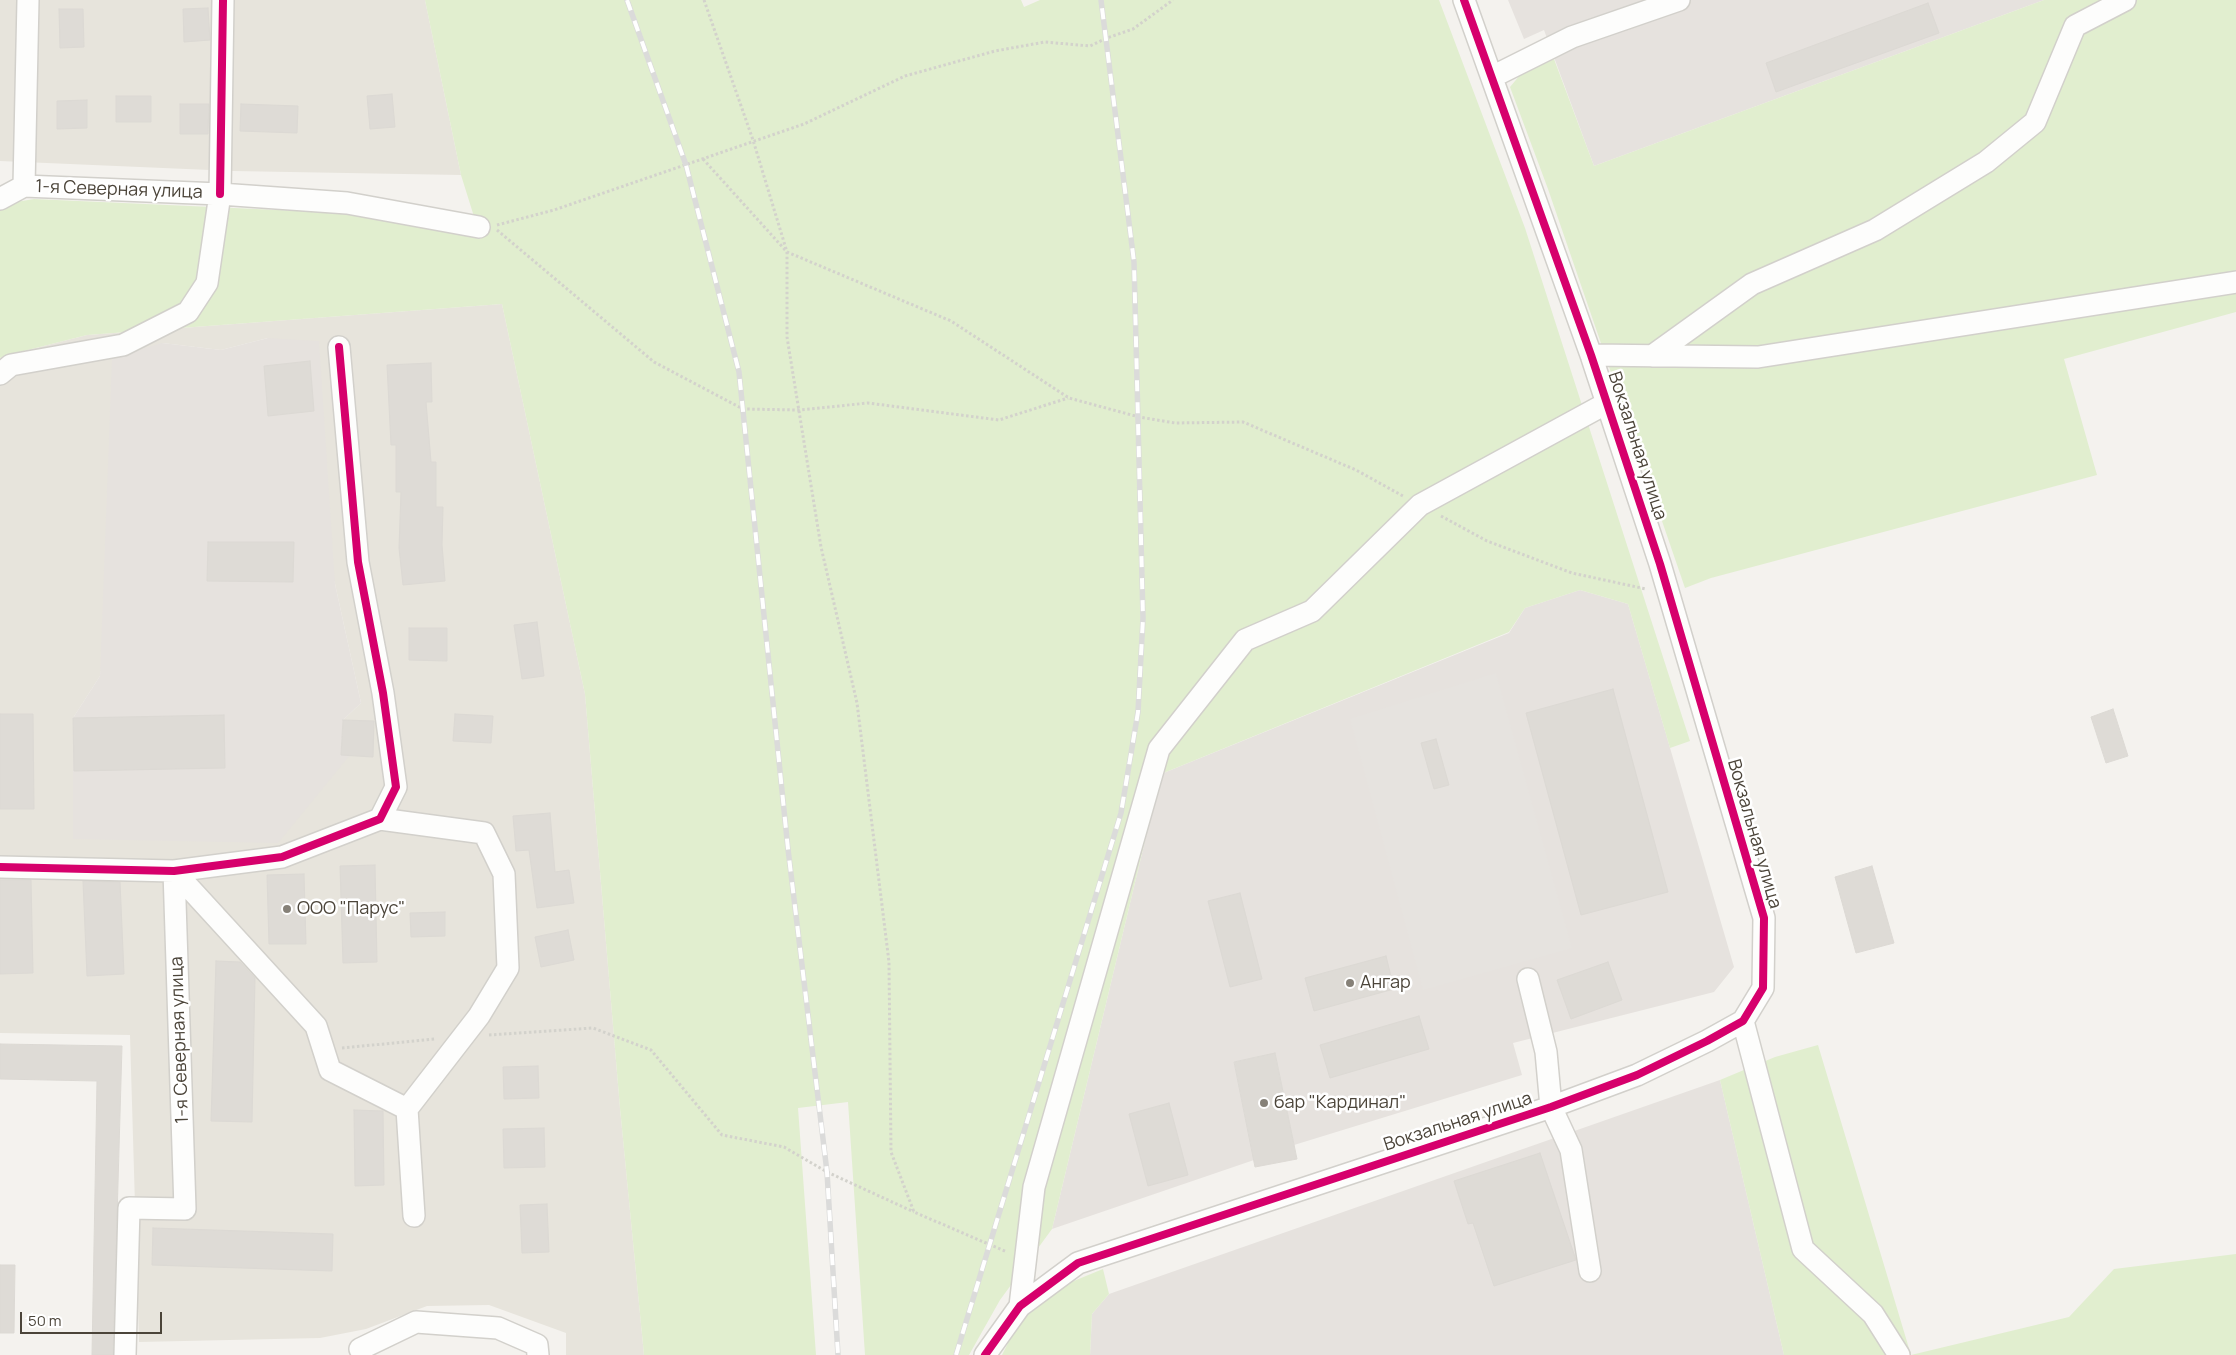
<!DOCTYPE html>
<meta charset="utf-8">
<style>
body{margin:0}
#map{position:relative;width:2236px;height:1355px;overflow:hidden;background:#f4f2ee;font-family:Manrope,sans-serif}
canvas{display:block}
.scale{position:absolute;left:20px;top:1312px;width:142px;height:22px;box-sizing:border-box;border:2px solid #4b4439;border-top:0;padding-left:6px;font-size:15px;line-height:18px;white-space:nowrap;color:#4b4439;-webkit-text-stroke:4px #fff;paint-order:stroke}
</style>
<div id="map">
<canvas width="2236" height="1355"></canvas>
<div class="scale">50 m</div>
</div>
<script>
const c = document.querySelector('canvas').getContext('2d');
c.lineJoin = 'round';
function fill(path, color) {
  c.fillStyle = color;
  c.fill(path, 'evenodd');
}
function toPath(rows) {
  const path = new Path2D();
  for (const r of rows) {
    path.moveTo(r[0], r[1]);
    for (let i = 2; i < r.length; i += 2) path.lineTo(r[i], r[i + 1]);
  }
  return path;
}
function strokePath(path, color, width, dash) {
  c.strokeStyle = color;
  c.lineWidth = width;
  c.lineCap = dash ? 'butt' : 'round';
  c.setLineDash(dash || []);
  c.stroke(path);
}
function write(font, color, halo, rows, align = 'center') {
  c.font = font + ' Manrope,sans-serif';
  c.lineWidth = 5;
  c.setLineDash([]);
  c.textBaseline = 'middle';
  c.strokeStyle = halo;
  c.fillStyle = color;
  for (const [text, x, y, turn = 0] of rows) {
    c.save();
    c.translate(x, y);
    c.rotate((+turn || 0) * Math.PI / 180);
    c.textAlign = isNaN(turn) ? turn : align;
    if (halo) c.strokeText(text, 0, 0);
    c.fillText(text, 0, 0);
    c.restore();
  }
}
fill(toPath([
 [0,0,425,0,461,175,233,171,0,161],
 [502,304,585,694,620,1108,644,1355,566,1355,566,1333,489,1305,427,1306,366,1329,320,1338,139,1342,130,1035,0,1033,0,359,4,356,87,335],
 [268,338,335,584,361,703,343,720,341,755,73,839,73,718,100,676,162,343,221,350]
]), '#e7e4dc');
fill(toPath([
 [1508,0,2044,0,1594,166,1544,30,1524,39],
 [268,338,319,341,335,584,361,703,343,720,341,755,350,755,278,843,73,839,73,718,100,676,112,358,162,343,221,350],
 [1580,590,1628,604,1734,967,1714,992,1513,1043,1522,1075,1294,1145,1275,1054,1234,1062,1254,1160,1052,1229,1161,774,1509,633,1525,608],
 [1720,1080,1784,1355,1090,1355,1092,1314,1109,1294]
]), '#e6e2de');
fill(toPath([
 [425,0,1021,0,1024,7,1040,0,1439,0,1525,228,1690,741,1670,748,1628,604,1580,590,1525,608,1509,632,1161,774,1052,1229,1000,1300,969,1355,865,1355,848,1102,798,1108,816,1355,644,1355,620,1108,585,694,502,304,87,335,4,356,0,358,0,209,10,203,34,199,345,213,481,239,461,175],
 [2044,0,2236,0,2236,312,2064,359,2097,475,1711,578,1685,588,1548,189,1510,87,1520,75,1554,59,1594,166],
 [1818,1045,1911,1355,2069,1317,2114,1269,2236,1254,2236,1355,1784,1355,1720,1080,1775,1057],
 [1103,1269,1109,1294,1092,1314,1090,1355,1002,1355,1020,1319,1064,1285]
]), '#e1eecf');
fill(toPath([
 [1496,673,1572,948,1423,990,1350,719]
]), '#e6e3df');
const building = toPath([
 [1928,3,1939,33,1776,92,1766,63,1928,3],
 [208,8,210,40,184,42,183,9,208,8],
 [59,9,83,9,84,47,60,48,59,9],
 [392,94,395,127,370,129,367,96,392,94],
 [116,96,151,96,151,122,116,122,116,96],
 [87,100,87,128,57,129,57,101,87,100],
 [180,104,209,104,208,134,180,134,180,104],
 [241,104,298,106,297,133,240,131,241,104],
 [310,361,314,411,268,416,264,366,310,361],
 [431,363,432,402,426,402,431,462,436,462,436,507,443,507,442,545,445,581,403,585,399,548,401,492,396,492,396,445,391,445,387,365,431,363],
 [208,542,294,542,293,582,207,581,208,542],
 [537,622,544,676,522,679,514,625,537,622],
 [409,628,447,628,447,661,409,660,409,628],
 [1613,689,1668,892,1581,915,1526,713,1613,689],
 [2113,709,2128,756,2106,763,2091,717,2113,709],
 [0,714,33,714,34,809,0,809,0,714],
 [455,714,493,716,491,743,453,741,455,714],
 [224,715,225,768,74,771,73,718,224,715],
 [343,720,374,721,373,757,341,755,343,720],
 [1436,739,1449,785,1434,789,1421,743,1436,739],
 [550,813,555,872,569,870,574,903,537,908,529,850,516,851,513,816,550,813],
 [375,865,377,962,343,963,340,866,375,865],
 [1872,866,1894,943,1856,953,1835,877,1872,866],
 [304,874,306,944,269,944,267,875,304,874],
 [0,880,31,880,33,973,0,974,0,880],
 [83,881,120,882,124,974,87,976,83,881],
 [1240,893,1262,979,1230,987,1208,901,1240,893],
 [445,912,445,936,411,937,410,913,445,912],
 [568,930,574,960,541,967,535,937,568,930],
 [1386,956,1394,989,1314,1011,1305,978,1386,956],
 [216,961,240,962,255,978,252,1122,211,1121,216,961],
 [1608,962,1622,1000,1571,1019,1557,980,1608,962],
 [1419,1016,1429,1049,1330,1078,1320,1045,1419,1016],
 [0,1044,122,1046,113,1355,92,1355,97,1081,0,1079,0,1044],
 [1275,1053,1297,1159,1255,1167,1234,1062,1275,1053],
 [538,1066,539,1098,504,1099,503,1067,538,1066],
 [1169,1103,1188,1175,1148,1186,1129,1114,1169,1103],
 [354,1110,383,1111,384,1185,355,1186,354,1110],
 [544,1128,545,1167,504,1168,503,1129,544,1128],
 [1540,1153,1576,1260,1494,1286,1473,1223,1468,1224,1454,1181,1540,1153],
 [547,1204,549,1252,522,1253,520,1205,547,1204],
 [153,1228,333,1234,332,1271,152,1265,153,1228],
 [0,1265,15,1265,14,1333,0,1333,0,1265]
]);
fill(building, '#dedbd6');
strokePath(building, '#dcd9d4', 1);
const minor = toPath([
 [1492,77,1572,37,1679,0],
 [24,186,28,0],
 [0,199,24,186,220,194,347,203,479,227],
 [1591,355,1758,357,2236,282],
 [1652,356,1752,284,1875,230,1986,162,2035,122,2075,26,2125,0],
 [0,374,11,365,123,345,188,312,207,283,220,194,223,0],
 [380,819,484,833,504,874,508,968,479,1016,407,1109],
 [0,867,174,871,282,857,380,819,396,787,383,693,358,562,339,347],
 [174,871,316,1026,330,1070,407,1109,414,1216],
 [1528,979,1546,1052,1551,1107,1571,1150,1590,1271],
 [1743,1021,1803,1249,1873,1314,1899,1355],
 [1020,1306,1034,1187,1159,749,1245,640,1312,611,1420,505,1607,403],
 [360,1349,416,1322,498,1328,537,1345,538,1355],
 [125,1355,129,1208,185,1209,174,871],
 [985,1355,1020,1306,1078,1263,1551,1107,1637,1075,1707,1041,1743,1021,1763,988,1764,918,1660,564,1591,355,1464,0]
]);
strokePath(minor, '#d2d0cb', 24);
strokePath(toPath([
 [704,0,753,140,787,252,787,337,821,547,857,703,889,962,891,1152,914,1212,1007,1252],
 [703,159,787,252,951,321,1069,398,1139,417,1175,423,1243,422,1356,470,1403,496],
 [497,225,554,210,804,124,905,76,995,51,1045,42,1090,46,1107,38,1133,29,1173,0],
 [497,230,654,362,743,409,799,410,868,403,999,420,1068,398],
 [1441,516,1487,541,1572,573,1646,589],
 [489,1035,593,1028,651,1050,722,1135,784,1147,827,1172,914,1212],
 [342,1048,435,1039]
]), '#d3d2cc', 3, [2.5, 2.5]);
strokePath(minor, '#fdfdfc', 21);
const rail = toPath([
 [627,0,686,165,739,372,788,849,827,1172,838,1355],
 [956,1355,1121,813,1138,712,1143,618,1134,262,1101,0]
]);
strokePath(rail, '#dbdbda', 5.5);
strokePath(rail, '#fff', 4, [11]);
strokePath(toPath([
 [220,194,223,0],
 [0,867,174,871,282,857,380,819,396,787,383,693,358,562,339,347],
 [985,1355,1020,1306,1078,1263,1551,1107,1637,1075,1707,1041,1743,1021,1763,988,1764,918,1660,564,1591,355,1464,0]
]), '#d6006c', 8);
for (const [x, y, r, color] of [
 [287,909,5,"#868178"],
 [1350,983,5,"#868178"],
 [1264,1103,5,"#868178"]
]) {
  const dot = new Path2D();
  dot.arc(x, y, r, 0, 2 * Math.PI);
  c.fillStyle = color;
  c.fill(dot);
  strokePath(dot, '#fff', 2);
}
write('18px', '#4b4439', '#fff', [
 ["1-я Северная улица",119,190,2],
 ["Вокзальная улица",1637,446,72],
 ["Вокзальная улица",1754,834,74],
 ["1-я Северная улица",180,1040,-92],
 ["Вокзальная улица",1458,1122,-18]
]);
write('18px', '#4b4439', '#fff', [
 ["ООО \"Парус\"",297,909],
 ["Ангар",1360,983],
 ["бар \"Кардинал\"",1274,1103]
], 'left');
</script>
